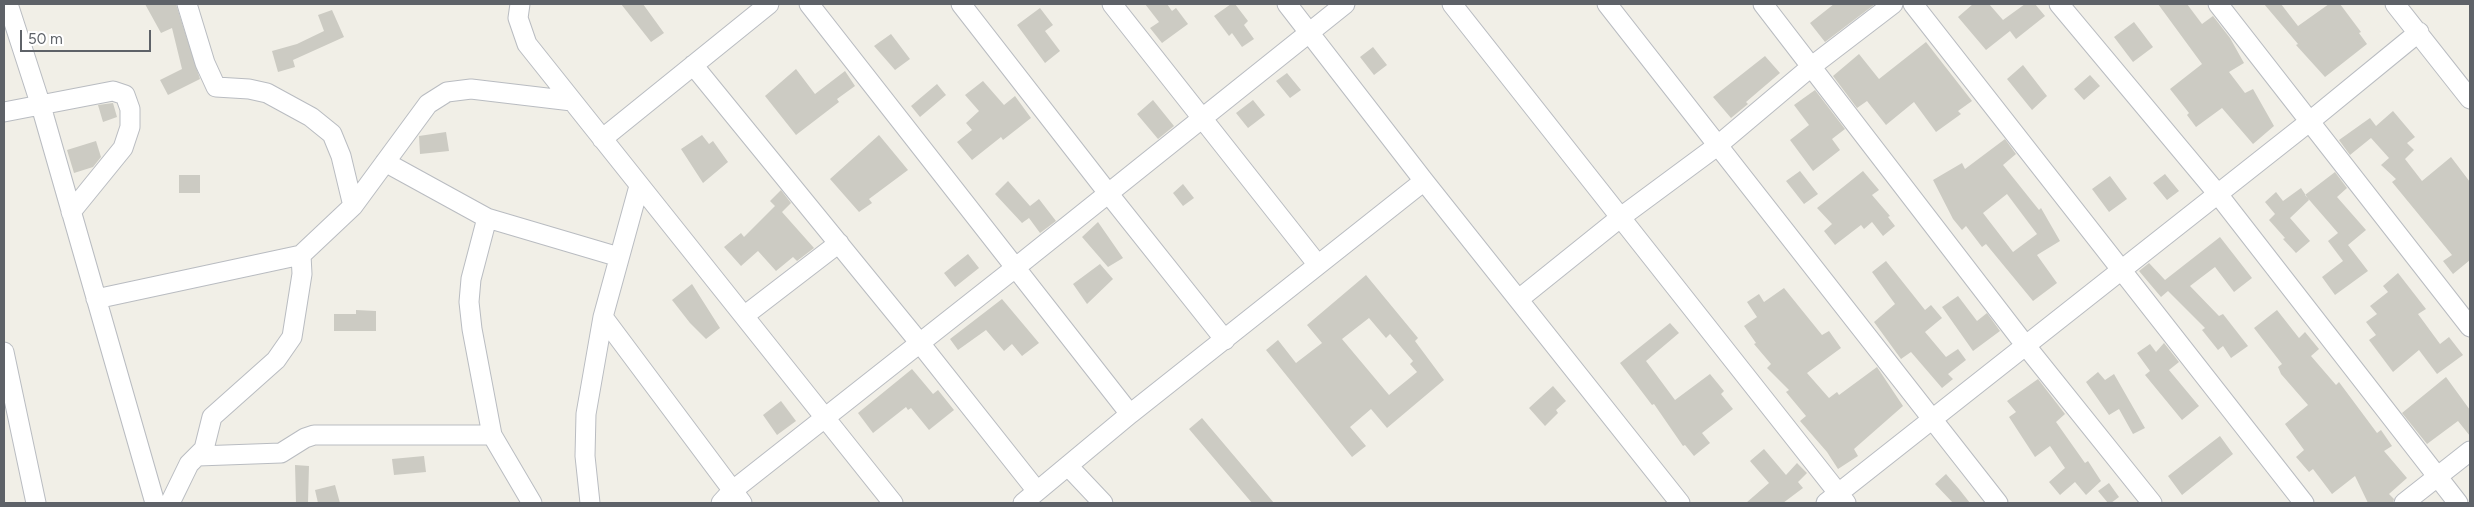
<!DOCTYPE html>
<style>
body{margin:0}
#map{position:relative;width:2474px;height:507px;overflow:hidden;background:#f1efe7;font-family:Figtree,sans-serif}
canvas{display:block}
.frame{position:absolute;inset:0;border:5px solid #5e6268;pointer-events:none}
.scale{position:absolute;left:20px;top:30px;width:131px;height:22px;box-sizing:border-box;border:2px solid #5e6268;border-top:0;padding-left:6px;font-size:15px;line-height:18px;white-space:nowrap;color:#5e6268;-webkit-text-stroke:4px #fff;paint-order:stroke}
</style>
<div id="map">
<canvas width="2474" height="507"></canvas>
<div class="frame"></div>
<div class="scale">50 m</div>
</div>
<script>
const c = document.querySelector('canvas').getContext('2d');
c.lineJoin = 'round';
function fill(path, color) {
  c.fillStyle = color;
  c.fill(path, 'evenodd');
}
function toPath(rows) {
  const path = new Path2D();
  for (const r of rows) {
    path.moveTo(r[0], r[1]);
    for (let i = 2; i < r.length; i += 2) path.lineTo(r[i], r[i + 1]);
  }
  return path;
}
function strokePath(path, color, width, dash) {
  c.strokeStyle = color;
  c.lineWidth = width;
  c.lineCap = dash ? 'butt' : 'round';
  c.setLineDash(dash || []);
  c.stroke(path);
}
fill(toPath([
 [145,4,176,4,200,79,168,95,160,80,182,69,172,28,161,33],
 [621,4,643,4,664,33,651,42],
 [1145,4,1167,4,1172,11,1176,8,1188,24,1162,43,1150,28,1159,22],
 [1231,4,1235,4,1248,21,1244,25,1254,39,1242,47,1232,33,1229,36,1214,16],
 [1834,4,1875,4,1825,42,1810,23],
 [1973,4,1989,4,2003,20,2025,4,2035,4,2045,16,2016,39,2010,31,1986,50,1958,17],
 [2158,4,2187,4,2202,24,2213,16,2230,38,2244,63,2229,72,2245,93,2253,89,2274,126,2253,144,2222,108,2196,127,2187,115,2189,113,2170,89,2202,64],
 [2264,4,2281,4,2298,26,2329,4,2340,4,2361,32,2359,33,2367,44,2325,77,2296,45,2298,44],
 [1040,8,1053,25,1045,31,1060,51,1045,63,1017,25],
 [332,10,344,37,293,60,295,67,278,72,272,51,297,44,324,31,318,15],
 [2134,22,2153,47,2133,62,2114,37],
 [891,34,910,59,895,70,874,46],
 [1926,42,1972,101,1958,111,1961,114,1936,132,1914,102,1886,125,1867,101,1857,108,1833,76,1859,54,1879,79],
 [1373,47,1387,65,1374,75,1360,57],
 [1765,56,1780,73,1746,102,1748,104,1731,118,1713,97],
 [2023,65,2047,96,2032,110,2007,79],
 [796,69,815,94,845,71,855,86,837,99,839,102,796,135,765,96],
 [1287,73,1301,90,1290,98,1276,81],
 [2090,75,2100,86,2084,100,2074,89],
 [983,81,1004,105,1015,96,1031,118,1003,140,1001,137,972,160,957,142,972,130,966,123,979,111,965,95],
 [937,84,946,95,920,117,911,106],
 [1815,90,1845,129,1832,139,1840,150,1813,171,1790,140,1809,125,1794,105],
 [1153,100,1174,126,1158,139,1137,114],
 [1253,100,1265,115,1248,128,1236,113],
 [113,103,117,117,103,122,98,105],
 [2393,111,2415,137,2407,143,2414,150,2405,159,2422,181,2451,157,2470,182,2470,260,2453,274,2443,261,2452,255,2392,182,2396,179,2381,165,2389,158,2371,138,2350,155,2339,140,2370,118,2376,126],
 [446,132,449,151,420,154,419,136],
 [702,135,709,144,713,141,728,162,703,183,681,149],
 [879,135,908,170,869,199,872,203,859,212,830,179],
 [2005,139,2016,154,2003,165,2039,210,2041,208,2060,241,2037,255,2057,283,2033,301,1986,244,1982,247,1966,226,1962,230,1953,219,1933,180,1962,163,1965,169],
 [2007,194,2037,234,2013,252,1983,213],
 [96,141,101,157,93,167,74,173,67,150],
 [1800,171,1818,194,1804,204,1786,181],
 [1863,171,1879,190,1872,195,1890,216,1888,217,1895,226,1883,236,1872,222,1864,229,1861,225,1835,245,1824,231,1832,224,1817,208],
 [2335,172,2347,188,2337,197,2366,230,2348,245,2368,271,2335,295,2322,277,2343,261,2328,241,2338,233,2305,195],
 [2165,174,2179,191,2167,200,2153,183],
 [179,175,200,175,200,193,179,193],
 [2110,176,2127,199,2109,212,2092,189],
 [1008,181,1030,206,1039,199,1056,221,1040,233,1029,218,1022,223,995,194],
 [1183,184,1194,198,1183,206,1173,193],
 [2301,188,2309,200,2290,218,2310,241,2296,253,2283,239,2285,238,2269,220,2275,214,2265,202,2276,192,2283,201],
 [781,190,791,203,782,212,814,248,797,261,793,257,776,271,758,251,741,266,724,247,741,233,744,237,775,206,770,201],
 [1098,222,1123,258,1108,267,1082,237],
 [2220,237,2252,278,2234,292,2215,267,2190,286,2219,316,2223,314,2248,346,2231,358,2223,346,2218,350,2202,330,2205,328,2168,291,2161,297,2139,271,2149,263,2165,280],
 [968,254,979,268,955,287,944,273],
 [1886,261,1925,310,1931,305,1942,318,1925,332,1946,357,1958,349,1966,360,1948,374,1953,379,1942,388,1911,352,1901,359,1874,322,1895,304,1872,272],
 [1100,264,1113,279,1087,304,1073,284],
 [2398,273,2426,309,2418,314,2440,344,2449,337,2463,355,2437,374,2419,350,2393,372,2369,340,2376,335,2366,322,2377,314,2370,306,2388,292,2383,286],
 [1366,275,1418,338,1415,341,1444,380,1387,428,1371,409,1350,427,1366,446,1352,457,1266,350,1278,340,1296,363,1322,343,1307,325],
 [1369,318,1386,338,1390,334,1413,361,1410,364,1417,372,1389,395,1342,339],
 [692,284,720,328,706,339,690,323,672,300],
 [1784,288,1822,335,1829,331,1841,348,1807,373,1829,398,1837,392,1839,395,1877,367,1903,406,1854,449,1858,456,1838,469,1827,452,1800,421,1806,416,1786,392,1789,390,1767,368,1771,364,1754,344,1756,343,1744,326,1757,317,1747,302,1759,294,1764,302],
 [1958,296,1977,321,1987,313,2000,331,1973,351,1942,307],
 [1002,299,1039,343,1022,356,1012,344,1004,351,986,330,958,350,950,339],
 [356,310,376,311,376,331,334,331,334,314,356,314],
 [2277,310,2299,338,2305,332,2319,349,2311,356,2336,385,2339,382,2377,433,2381,430,2392,446,2384,451,2407,478,2389,494,2394,499,2393,503,2368,503,2355,476,2332,494,2313,469,2309,472,2296,457,2304,450,2285,424,2308,405,2281,374,2278,367,2282,364,2254,328],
 [1670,323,1679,333,1646,361,1675,400,1710,374,1724,391,1721,394,1733,409,1702,433,1710,443,1694,456,1685,445,1683,446,1654,404,1652,405,1620,363],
 [2164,343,2179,362,2169,370,2199,406,2182,420,2145,375,2150,371,2137,353,2150,344,2156,352],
 [912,369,933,394,938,390,954,410,929,430,911,408,908,410,906,407,873,433,858,413],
 [2098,372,2105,380,2114,374,2145,428,2133,434,2119,409,2109,415,2086,382],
 [2446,377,2470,410,2470,436,2458,421,2427,444,2402,413],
 [2038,379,2065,414,2056,422,2085,463,2088,461,2101,481,2086,495,2075,482,2060,495,2049,482,2065,468,2050,446,2035,457,2009,417,2016,412,2007,401],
 [1553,386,1566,401,1556,410,1558,413,1545,426,1529,408],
 [781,401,796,421,777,435,763,415],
 [1202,418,1274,503,1252,503,1189,429],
 [2220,436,2233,454,2182,495,2168,476],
 [1764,449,1786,475,1797,463,1807,473,1798,482,1803,488,1783,503,1746,503,1769,483,1750,461],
 [424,456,426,472,394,475,392,459],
 [295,465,309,466,308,503,296,503],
 [1946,474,1959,489,1970,503,1953,503,1935,484],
 [2109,483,2119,497,2111,503,2108,503,2098,491],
 [335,485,340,503,318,503,315,490]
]), '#cccbc3');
const minor = toPath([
 [8,4,41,106,155,503],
 [187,4,205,63,216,87,249,89,267,93,311,117,332,134,341,156,353,206],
 [520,4,518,18,527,44,893,503],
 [809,4,1130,414],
 [961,4,1108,193,1225,340],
 [1112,4,1318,265],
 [1287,4,1424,181,1680,503],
 [1452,4,1846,503],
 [1607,4,1998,503],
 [1763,4,2026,346,2152,503],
 [1913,4,2304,503],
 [2059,4,2217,193,2458,503],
 [2218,4,2470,327],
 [2395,4,2470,99],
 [693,65,919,342,1037,491],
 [4,112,113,91,125,95,130,109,130,127,123,148,71,212],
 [602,139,769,4],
 [385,162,487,218,619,257],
 [487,218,471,279,469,302,472,329,492,435],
 [96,299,301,255,353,206,428,104,447,92,471,89,572,101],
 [1519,299,1621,217,1717,146,1812,66,1893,4],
 [744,316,839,243],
 [603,317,742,503],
 [4,352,36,503],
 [198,456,281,453,305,438,314,435,492,435,532,503],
 [1068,466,1103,503],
 [170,503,189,464,204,449,212,417,276,360,292,337,302,274,301,255],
 [590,503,585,456,586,414,603,317,639,186],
 [721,503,732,491,1015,268,1345,4],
 [1023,503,1130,414,1424,181],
 [1826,503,2309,122,2419,32],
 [2404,503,2470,451]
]);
strokePath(minor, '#b9bcc1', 21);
strokePath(minor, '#fff', 19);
</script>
